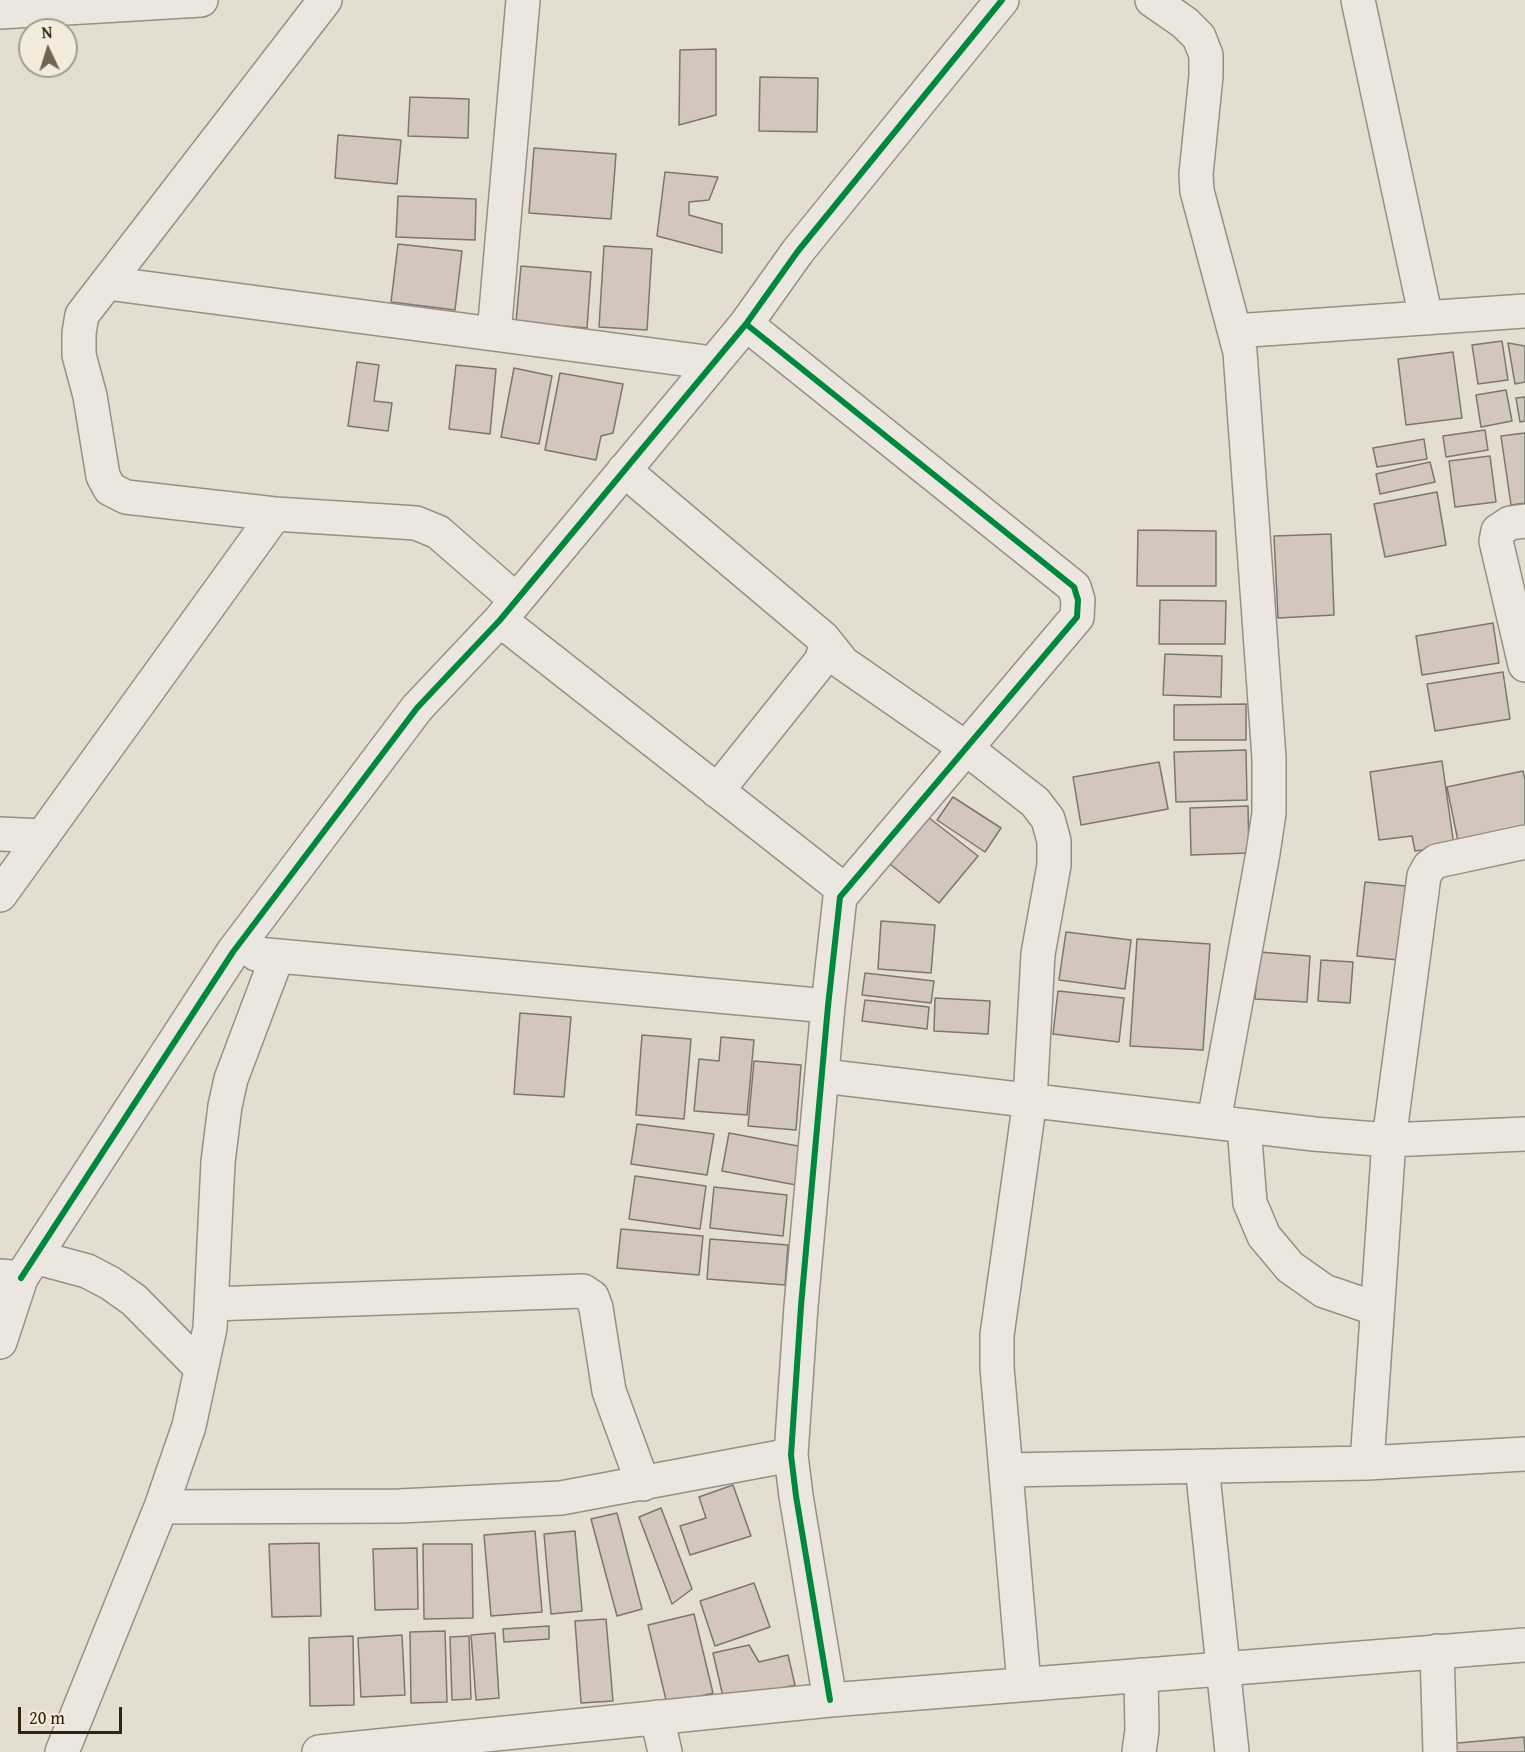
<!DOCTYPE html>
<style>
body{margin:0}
#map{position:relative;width:1525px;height:1752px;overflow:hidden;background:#e4ded1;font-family:"Gentium Book Plus",serif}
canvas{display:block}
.north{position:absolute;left:18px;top:18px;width:60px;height:60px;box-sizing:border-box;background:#f3ecdc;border:2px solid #a69c8a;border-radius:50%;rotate:356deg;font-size:16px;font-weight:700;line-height:24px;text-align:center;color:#33240e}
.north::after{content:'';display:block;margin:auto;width:21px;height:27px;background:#716552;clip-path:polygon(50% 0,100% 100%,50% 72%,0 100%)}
.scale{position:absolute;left:18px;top:1707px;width:104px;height:27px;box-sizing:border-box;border:3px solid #33240e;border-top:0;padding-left:8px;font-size:18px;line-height:21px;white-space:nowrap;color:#33240e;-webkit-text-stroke:4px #f3ecdc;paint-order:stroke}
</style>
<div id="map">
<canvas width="1525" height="1752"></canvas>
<div class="north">N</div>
<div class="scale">20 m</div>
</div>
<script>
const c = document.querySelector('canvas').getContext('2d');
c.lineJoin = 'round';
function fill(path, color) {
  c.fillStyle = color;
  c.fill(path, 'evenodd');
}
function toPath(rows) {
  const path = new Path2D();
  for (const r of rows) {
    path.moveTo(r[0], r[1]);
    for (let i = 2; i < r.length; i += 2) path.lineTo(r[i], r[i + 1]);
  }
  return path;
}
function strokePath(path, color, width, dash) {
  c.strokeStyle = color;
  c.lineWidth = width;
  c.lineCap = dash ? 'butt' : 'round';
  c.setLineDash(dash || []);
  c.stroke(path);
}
const building = toPath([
 [716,49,716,115,679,125,680,50,716,49],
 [760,77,818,78,817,132,759,131,760,77],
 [410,97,469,99,468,138,408,136,410,97],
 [338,135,401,140,397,184,335,178,338,135],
 [534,148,616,154,611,219,529,213,534,148],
 [665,172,718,177,709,200,689,202,689,215,722,224,722,253,657,236,665,172],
 [398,196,476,199,475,240,396,237,398,196],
 [398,244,462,251,455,310,391,302,398,244],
 [604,246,652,249,647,330,599,327,604,246],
 [521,266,591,272,587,328,516,322,521,266],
 [1502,341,1508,380,1478,384,1472,345,1502,341],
 [1508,343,1525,346,1525,382,1515,384,1508,343],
 [1453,352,1462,418,1406,425,1398,359,1453,352],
 [357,362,379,365,374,401,392,403,388,431,348,426,357,362],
 [456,365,496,369,490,434,449,429,456,365],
 [514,368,552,376,539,444,501,437,514,368],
 [560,373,623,384,613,433,601,436,596,460,545,450,560,373],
 [1506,390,1512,421,1481,427,1476,395,1506,390],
 [1525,397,1525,421,1520,422,1516,398,1525,397],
 [1485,430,1488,450,1446,457,1443,436,1485,430],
 [1525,433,1525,503,1511,505,1501,436,1525,433],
 [1424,439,1427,459,1377,467,1373,448,1424,439],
 [1490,456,1496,502,1455,507,1449,461,1490,456],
 [1430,462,1435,482,1380,494,1376,474,1430,462],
 [1437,492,1446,545,1385,557,1374,504,1437,492],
 [1138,530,1216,531,1216,586,1137,586,1138,530],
 [1331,534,1334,615,1278,618,1274,536,1331,534],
 [1160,600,1226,601,1225,644,1159,644,1160,600],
 [1493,623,1499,663,1422,675,1416,636,1493,623],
 [1165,654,1222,656,1221,697,1163,695,1165,654],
 [1503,672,1510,719,1435,731,1427,684,1503,672],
 [1246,704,1246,740,1174,740,1174,705,1246,704],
 [1246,750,1247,800,1176,802,1174,752,1246,750],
 [1442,761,1454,846,1415,851,1412,836,1379,840,1370,772,1442,761],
 [1159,762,1168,809,1081,825,1073,777,1159,762],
 [1523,771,1525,780,1525,833,1459,846,1447,787,1523,771],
 [953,797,1001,828,985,852,937,820,953,797],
 [1248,806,1249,853,1191,855,1190,808,1248,806],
 [924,814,978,856,939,903,886,861,924,814],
 [1365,882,1406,886,1398,960,1357,956,1365,882],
 [881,921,935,925,931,973,878,969,881,921],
 [1066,932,1131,940,1125,989,1059,980,1066,932],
 [1137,939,1210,944,1203,1050,1130,1046,1137,939],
 [1259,952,1310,956,1307,1002,1255,999,1259,952],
 [1321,960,1353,962,1350,1003,1318,1001,1321,960],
 [865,973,934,981,931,1003,862,995,865,973],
 [1058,991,1124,998,1119,1042,1053,1034,1058,991],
 [935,998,990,1001,988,1034,934,1031,935,998],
 [865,1000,929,1007,927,1029,862,1021,865,1000],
 [520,1013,571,1017,564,1097,514,1094,520,1013],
 [642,1035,691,1039,684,1119,636,1115,642,1035],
 [721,1037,754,1040,747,1115,694,1111,699,1059,719,1061,721,1037],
 [754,1061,801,1065,796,1130,748,1126,754,1061],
 [637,1124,714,1134,707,1175,631,1164,637,1124],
 [729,1133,803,1147,796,1185,722,1171,729,1133],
 [635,1176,706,1186,700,1229,629,1219,635,1176],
 [714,1187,787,1195,783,1236,710,1228,714,1187],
 [621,1229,703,1236,699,1275,617,1268,621,1229],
 [710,1239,788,1245,785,1285,707,1279,710,1239],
 [733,1485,751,1536,690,1555,680,1526,706,1518,699,1497,733,1485],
 [661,1508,692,1589,672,1604,639,1517,661,1508],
 [617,1513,642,1609,617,1616,591,1519,617,1513],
 [535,1531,542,1612,491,1616,484,1535,535,1531],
 [575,1531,582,1611,551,1614,544,1534,575,1531],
 [319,1543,321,1616,272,1617,269,1544,319,1543],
 [423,1544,472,1544,473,1618,424,1619,423,1544],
 [417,1548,418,1609,375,1610,373,1549,417,1548],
 [754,1583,770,1627,715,1646,700,1601,754,1583],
 [694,1614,713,1693,667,1704,648,1625,694,1614],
 [606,1619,613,1701,581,1703,575,1621,606,1619],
 [549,1626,549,1639,504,1642,503,1629,549,1626],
 [445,1631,447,1702,411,1703,410,1632,445,1631],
 [495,1633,499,1698,476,1700,471,1635,495,1633],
 [402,1635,405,1695,361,1697,358,1638,402,1635],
 [353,1636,354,1705,310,1706,309,1638,353,1636],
 [469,1636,471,1699,452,1700,450,1637,469,1636],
 [749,1645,759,1662,788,1655,795,1685,724,1701,713,1653,749,1645],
 [1524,1737,1525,1752,1447,1752,1447,1744,1524,1737]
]);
fill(building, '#d2c6bd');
strokePath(building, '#7c776c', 1.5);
const minor = toPath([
 [325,0,82,315,79,333,79,355,90,396,103,476,110,489,126,497,275,514,416,523,438,532,516,600],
 [1152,0,1185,23,1199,37,1206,55,1206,76,1196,174,1197,191,1240,352,1269,758,1269,813,1263,853,1214,1121],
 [1358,0,1426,318],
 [0,12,201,0],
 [107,283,713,363],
 [746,324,1074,587,1078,600,1077,617,840,897,828,1006,801,1306,791,1455,796,1496,830,1700],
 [1235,331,1525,311],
 [494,334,523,0],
 [624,470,823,638,825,650,821,661,717,791],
 [1525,521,1510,523,1498,531,1496,541,1525,665],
 [500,620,844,890],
 [823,638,843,663,967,749,1035,802,1048,819,1054,841,1054,865,1038,954,1030,1100,997,1335,997,1367,1024,1684],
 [0,834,43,836],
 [0,895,275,514],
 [256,954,828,1006],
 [823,1076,1314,1134,1389,1140,1525,1134],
 [1244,1126,1250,1203,1264,1236,1290,1267,1324,1291,1377,1309],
 [35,1257,87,1271,110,1283,134,1300,201,1368],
 [0,1276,21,1278,0,1342],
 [21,1278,233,952,417,708,500,620,746,324,798,251,1002,0],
 [212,1304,583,1291,592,1297,596,1308,609,1391,643,1484],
 [1367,1463,1389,1140,1424,876,1429,867,1437,861,1525,842],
 [1202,1466,1232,1752],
 [1006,1470,1367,1463,1525,1454],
 [161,1507,400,1506,561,1498,791,1455],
 [1437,1651,1440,1752],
 [657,1717,665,1752],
 [62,1752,161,1507,189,1426,210,1328,218,1162,225,1106,231,1079,277,957],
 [319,1752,830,1700,1525,1645],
 [1139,1752,1142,1730,1141,1675]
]);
strokePath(minor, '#959086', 36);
strokePath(minor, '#ebe7e0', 33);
strokePath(toPath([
 [746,324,1074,587,1078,600,1077,617,840,897,828,1006,801,1306,791,1455,796,1496,830,1700],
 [21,1278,233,952,417,708,500,620,746,324,798,251,1002,0]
]), '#00873e', 6);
</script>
